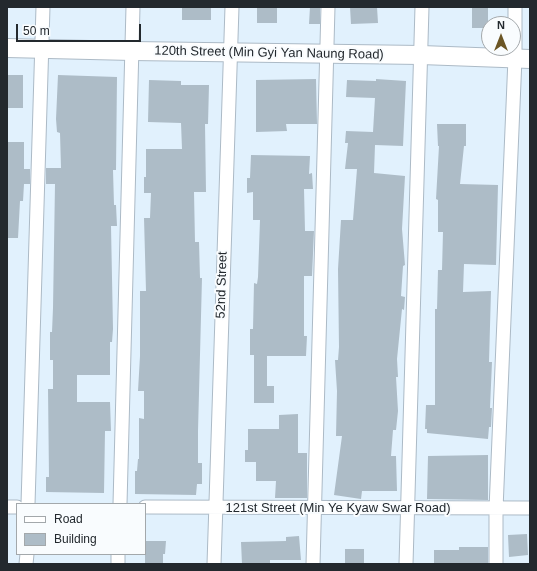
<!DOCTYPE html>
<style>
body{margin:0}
#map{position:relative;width:537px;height:571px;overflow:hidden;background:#e1f1fd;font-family:Helvetica,sans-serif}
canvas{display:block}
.frame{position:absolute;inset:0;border:8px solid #23292e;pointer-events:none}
.legend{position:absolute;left:16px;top:503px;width:130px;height:52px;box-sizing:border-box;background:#f9fcfe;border:1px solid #a3a8ab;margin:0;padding:5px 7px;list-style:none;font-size:12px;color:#23292e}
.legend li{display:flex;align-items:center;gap:8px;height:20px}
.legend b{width:20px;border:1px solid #a3a8ab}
.north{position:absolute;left:481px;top:16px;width:40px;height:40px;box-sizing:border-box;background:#f9fcfe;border:1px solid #a3a8ab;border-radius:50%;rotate:0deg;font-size:11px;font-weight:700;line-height:16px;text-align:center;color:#23292e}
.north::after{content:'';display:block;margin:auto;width:14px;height:18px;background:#6c5625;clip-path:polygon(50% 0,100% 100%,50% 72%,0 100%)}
.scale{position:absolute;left:16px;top:24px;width:125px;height:18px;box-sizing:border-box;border:2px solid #23292e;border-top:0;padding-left:5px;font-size:12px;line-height:14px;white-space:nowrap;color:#23292e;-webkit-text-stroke:3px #f9fcfe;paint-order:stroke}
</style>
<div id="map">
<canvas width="537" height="571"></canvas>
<div class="frame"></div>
<ul class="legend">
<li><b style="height:5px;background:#fff"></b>Road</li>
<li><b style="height:11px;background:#adbcc7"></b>Building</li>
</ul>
<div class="north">N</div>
<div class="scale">50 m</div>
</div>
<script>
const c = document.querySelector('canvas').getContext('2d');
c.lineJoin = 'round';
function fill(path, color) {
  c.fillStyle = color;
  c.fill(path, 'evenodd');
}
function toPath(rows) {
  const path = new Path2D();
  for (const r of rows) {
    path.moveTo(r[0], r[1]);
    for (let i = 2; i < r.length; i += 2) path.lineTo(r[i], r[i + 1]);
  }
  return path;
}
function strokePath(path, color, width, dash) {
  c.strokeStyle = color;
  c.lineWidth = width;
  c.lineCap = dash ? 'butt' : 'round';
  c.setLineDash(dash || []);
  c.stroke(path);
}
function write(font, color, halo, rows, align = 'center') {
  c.font = font + ' Helvetica,sans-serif';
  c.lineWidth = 4;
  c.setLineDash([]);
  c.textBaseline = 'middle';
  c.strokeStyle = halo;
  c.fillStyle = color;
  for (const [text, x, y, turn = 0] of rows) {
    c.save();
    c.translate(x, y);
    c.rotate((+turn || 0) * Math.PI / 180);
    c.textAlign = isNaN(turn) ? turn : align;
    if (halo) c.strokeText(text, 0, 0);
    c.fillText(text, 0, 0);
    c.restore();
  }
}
fill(toPath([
 [182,7,211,7,211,20,182,20],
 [257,7,277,7,277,23,257,23],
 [310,7,320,7,320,24,309,24],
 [350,7,377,7,378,23,351,24],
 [472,7,488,7,488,28,472,28],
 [7,75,23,75,23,108,7,108],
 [58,75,117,77,116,170,113,170,114,205,116,205,117,226,111,226,113,329,112,342,110,342,110,375,77,375,77,402,110,402,111,431,105,431,104,493,46,492,46,477,49,477,48,389,53,389,53,360,50,360,50,332,52,332,53,308,55,184,46,184,46,168,61,168,60,133,57,132,56,119],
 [316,79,317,124,286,124,287,131,256,132,256,80],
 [376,79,406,81,403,146,375,145,374,173,405,176,402,229,405,265,403,266,401,296,405,297,404,310,402,309,397,359,398,377,396,377,398,411,396,430,393,430,391,456,396,456,397,491,362,491,361,499,334,495,342,436,336,436,337,391,335,360,338,360,339,347,338,269,341,220,353,220,357,169,345,169,348,143,345,143,346,131,373,132,375,98,346,97,347,80,376,81],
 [149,80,181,81,181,85,209,85,208,124,205,124,206,192,194,192,195,242,199,242,200,278,202,278,198,431,198,463,202,463,202,484,197,484,196,495,135,494,135,471,137,471,138,459,139,459,139,418,144,419,144,391,138,391,140,356,140,291,146,291,144,218,150,218,151,193,144,193,144,177,146,177,146,149,182,149,181,123,148,122],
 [437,124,466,124,466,146,464,146,460,184,498,185,496,265,464,264,463,292,491,291,489,362,492,362,490,408,492,408,491,427,489,427,488,439,427,433,427,429,425,429,426,405,435,405,435,309,437,309,438,270,442,270,443,232,438,232,438,200,436,199,439,146,438,146],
 [7,142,24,142,24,169,30,169,30,184,24,184,23,201,20,201,18,238,7,238],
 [251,155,310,156,309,174,312,173,313,189,304,189,305,231,314,231,312,276,304,276,304,336,307,336,306,356,267,356,267,386,274,386,274,403,254,403,254,355,250,355,250,329,253,329,254,283,257,284,258,277,260,220,253,220,253,192,247,193,247,178,250,178],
 [298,414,298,453,307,453,307,498,275,498,276,481,256,481,256,462,245,462,245,450,248,450,248,429,279,429,279,415],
 [488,455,488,500,427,499,428,456],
 [527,534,528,555,509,557,508,535],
 [299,536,301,560,270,560,270,564,242,564,241,542,286,541,286,537],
 [145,541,166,541,165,554,163,554,163,564,145,564],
 [459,547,488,547,488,564,434,564,434,550,459,550],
 [345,549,364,549,364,564,345,564]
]), '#adbcc7');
const minor = toPath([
 [28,504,43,7],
 [120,504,133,7],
 [7,507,17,507],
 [145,507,530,508],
 [26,564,27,554],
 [118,564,118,554],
 [214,564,232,7],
 [313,564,328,7],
 [406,564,422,7],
 [496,564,496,509,515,58,515,7]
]);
const secondary = toPath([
 [7,48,132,51,421,55,530,59]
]);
strokePath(minor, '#acbac6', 15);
strokePath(secondary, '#acbac6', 20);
strokePath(minor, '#fff', 13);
strokePath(secondary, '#fff', 18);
write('13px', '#23292e', '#f9fcfe', [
 ["120th Street (Min Gyi Yan Naung Road)",269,53,1],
 ["52nd Street",222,285,-88],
 ["121st Street (Min Ye Kyaw Swar Road)",338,508]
]);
</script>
